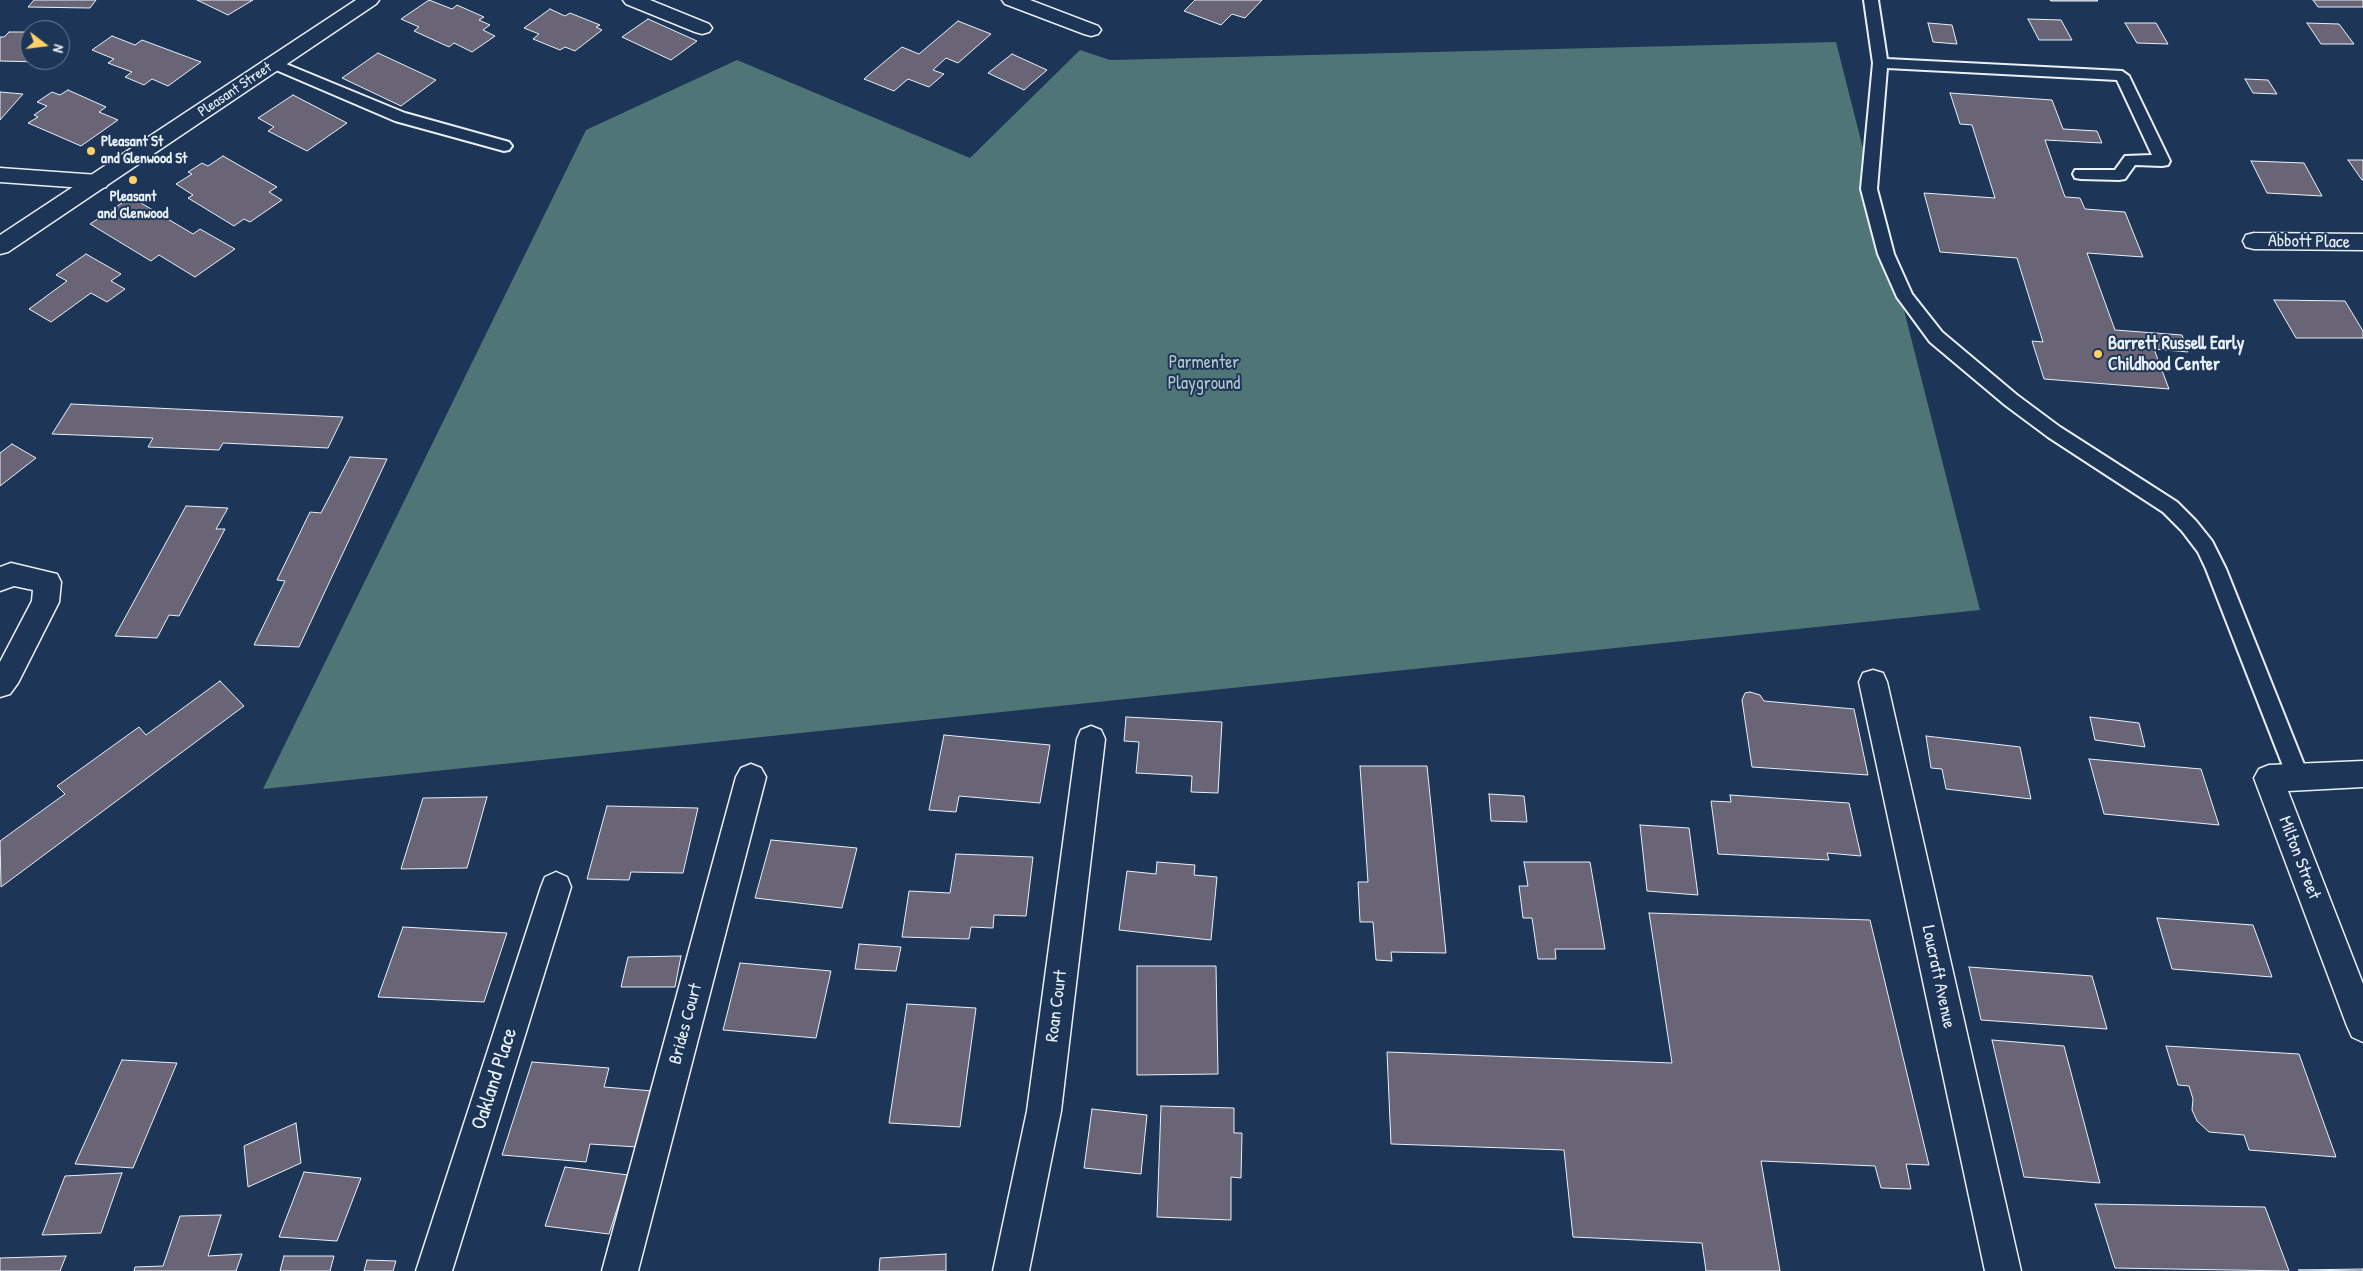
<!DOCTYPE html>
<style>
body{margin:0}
#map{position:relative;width:2363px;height:1271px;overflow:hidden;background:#1d3557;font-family:"Patrick Hand",sans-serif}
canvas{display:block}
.north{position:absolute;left:20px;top:20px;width:50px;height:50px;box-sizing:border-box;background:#1d3557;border:1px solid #6e8097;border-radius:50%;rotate:105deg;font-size:14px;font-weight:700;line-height:20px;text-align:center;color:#e8f1f8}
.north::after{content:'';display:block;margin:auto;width:18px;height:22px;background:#ffd166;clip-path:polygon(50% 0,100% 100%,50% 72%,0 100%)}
</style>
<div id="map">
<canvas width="2363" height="1271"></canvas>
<div class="north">N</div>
</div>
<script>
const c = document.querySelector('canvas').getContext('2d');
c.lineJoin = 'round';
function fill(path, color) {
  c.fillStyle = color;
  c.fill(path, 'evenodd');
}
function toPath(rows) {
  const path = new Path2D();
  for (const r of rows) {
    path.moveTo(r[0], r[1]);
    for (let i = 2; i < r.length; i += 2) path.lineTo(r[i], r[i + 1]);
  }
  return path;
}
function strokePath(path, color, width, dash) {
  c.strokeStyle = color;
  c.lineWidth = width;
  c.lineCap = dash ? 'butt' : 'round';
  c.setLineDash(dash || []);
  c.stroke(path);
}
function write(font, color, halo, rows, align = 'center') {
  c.font = font + ' "Patrick Hand",sans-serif';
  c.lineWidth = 4;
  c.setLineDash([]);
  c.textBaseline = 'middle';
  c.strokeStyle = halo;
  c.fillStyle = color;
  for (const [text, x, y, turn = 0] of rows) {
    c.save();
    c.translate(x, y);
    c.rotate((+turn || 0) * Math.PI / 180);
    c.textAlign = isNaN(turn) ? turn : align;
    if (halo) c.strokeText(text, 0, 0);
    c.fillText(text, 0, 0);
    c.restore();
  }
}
fill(toPath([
 [1836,42,1980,610,263,789,586,130,737,60,970,158,1080,50,1110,60]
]), '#507576');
const building = toPath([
 [34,0,96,0,90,8,28,7,34,0],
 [197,0,253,0,228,15,197,0],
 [429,0,452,9,457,5,484,17,479,20,490,25,483,30,495,36,472,52,454,43,449,47,414,31,419,27,401,19,429,0],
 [1195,0,1262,0,1245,18,1232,14,1221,25,1184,11,1195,0],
 [2050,0,2097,0,2098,1,2051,1,2050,0],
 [2313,0,2363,0,2363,7,2318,7,2313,0],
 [550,9,565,16,570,13,600,25,596,27,602,30,575,51,565,47,560,50,533,39,539,34,524,28,550,9],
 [648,19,697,41,671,60,622,37,648,19],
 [2028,19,2061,20,2072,40,2039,40,2028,19],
 [958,21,991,34,958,63,946,58,933,70,944,74,929,87,908,79,894,91,864,79,902,47,919,54,958,21],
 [1928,23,1952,25,1957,44,1933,42,1928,23],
 [2125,23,2156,23,2168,44,2137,43,2125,23],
 [2307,23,2339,24,2354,44,2321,44,2307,23],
 [9,32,30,32,30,60,44,60,43,62,0,61,0,37,4,37,9,32],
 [112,36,135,45,142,40,201,62,168,86,152,79,144,85,125,77,132,72,108,63,114,59,92,50,112,36],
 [378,53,436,80,401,106,342,78,378,53],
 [1012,54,1047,70,1024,90,988,73,1012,54],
 [2245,79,2268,80,2277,94,2253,93,2245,79],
 [68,90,106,107,99,112,118,120,81,146,28,123,38,117,34,115,47,106,37,102,52,92,60,95,68,90],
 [0,92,23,94,0,120,0,92],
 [1950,93,2052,100,2063,129,2097,131,2102,143,2045,140,2065,197,2080,198,2085,209,2125,212,2143,257,2087,253,2115,330,2182,335,2188,352,2154,349,2169,389,2044,379,2032,341,2043,342,2017,258,1940,252,1924,193,1995,198,1972,125,1960,124,1950,93],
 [293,95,347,123,307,151,268,131,274,127,258,118,293,95],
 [223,156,277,187,269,192,282,200,250,222,244,219,234,226,188,198,193,195,176,184,192,174,188,172,202,163,208,166,223,156],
 [2348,160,2363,160,2363,180,2362,180,2348,160],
 [2251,161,2304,163,2322,196,2267,193,2251,161],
 [131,197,193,234,200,229,235,249,195,277,159,255,151,261,90,224,131,197],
 [86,254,121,274,111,281,125,289,107,302,91,293,51,322,29,309,67,281,56,275,86,254],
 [2274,300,2345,301,2363,331,2363,338,2296,338,2274,300],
 [71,404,343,417,328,448,223,443,219,450,148,447,153,438,52,434,71,404],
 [12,444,36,458,0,486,0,453,12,444],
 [350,457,387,459,299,647,254,645,285,581,277,580,310,512,321,513,350,457],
 [186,506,228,508,216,529,225,529,179,616,169,615,157,638,115,636,186,506],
 [220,681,244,706,1,887,0,841,65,794,57,786,139,727,146,735,220,681],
 [1750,692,1760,695,1764,701,1854,709,1868,775,1752,767,1742,700,1745,693,1750,692],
 [1126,717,1222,722,1218,793,1191,792,1192,776,1136,773,1139,742,1124,741,1126,717],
 [2090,717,2139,723,2145,747,2095,740,2090,717],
 [944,735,1050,745,1040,803,959,796,956,812,929,810,944,735],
 [1926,736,2020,747,2031,799,1946,789,1942,769,1931,768,1926,736],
 [2089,759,2201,769,2219,825,2104,814,2089,759],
 [1360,766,1427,766,1446,953,1391,952,1392,961,1376,960,1373,922,1360,922,1358,882,1368,882,1360,766],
 [1489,794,1524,796,1527,822,1491,821,1489,794],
 [1730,795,1849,803,1861,856,1827,853,1829,860,1718,854,1711,801,1731,802,1730,795],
 [487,797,467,868,401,869,423,798,487,797],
 [607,806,698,808,683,873,631,872,629,880,587,879,607,806],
 [1640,825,1689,828,1698,895,1647,891,1640,825],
 [771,840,857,848,842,908,755,898,771,840],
 [956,854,1033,857,1026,916,994,915,993,928,971,927,969,939,902,937,909,891,950,893,956,854],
 [1157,862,1195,865,1194,875,1217,877,1211,940,1119,930,1127,871,1156,874,1157,862],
 [1524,862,1590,862,1605,949,1555,949,1556,959,1538,959,1532,918,1523,918,1519,886,1528,886,1524,862],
 [1649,913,1870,920,1929,1165,1906,1164,1911,1189,1881,1188,1875,1166,1761,1161,1780,1271,1706,1271,1702,1243,1573,1237,1564,1150,1391,1144,1387,1052,1672,1063,1649,913],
 [2157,918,2253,925,2272,977,2172,969,2157,918],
 [403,927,507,933,484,1002,378,997,403,927],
 [859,944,901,947,896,971,855,969,859,944],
 [681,956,675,987,621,987,628,957,681,956],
 [740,963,831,971,816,1038,723,1030,740,963],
 [1137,966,1216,966,1218,1074,1137,1075,1137,966],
 [1969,967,2092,976,2107,1029,1981,1020,1969,967],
 [907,1004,976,1008,960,1127,889,1123,907,1004],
 [1992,1040,2064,1046,2100,1183,2024,1177,1992,1040],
 [2166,1046,2299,1054,2336,1157,2249,1150,2244,1135,2209,1132,2197,1121,2192,1110,2193,1099,2189,1086,2178,1085,2166,1046],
 [122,1060,177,1063,133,1168,75,1164,122,1060],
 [532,1062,609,1068,604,1087,653,1091,637,1147,590,1144,586,1162,502,1155,532,1062],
 [1161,1106,1234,1108,1234,1133,1242,1133,1241,1178,1231,1177,1231,1220,1157,1217,1161,1106],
 [1092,1109,1147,1115,1141,1174,1084,1168,1092,1109],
 [296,1123,301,1163,248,1187,244,1146,296,1123],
 [565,1167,628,1175,609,1234,545,1226,565,1167],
 [304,1172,361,1178,337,1241,279,1237,304,1172],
 [122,1173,101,1233,42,1235,65,1176,122,1173],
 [2095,1204,2265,1207,2289,1271,2115,1268,2095,1204],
 [221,1215,208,1256,242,1254,236,1271,134,1271,135,1267,163,1266,180,1216,221,1215],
 [946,1254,946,1271,879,1271,880,1258,946,1254],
 [66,1256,60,1271,0,1271,0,1258,66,1256],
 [284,1256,334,1256,330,1271,280,1271,284,1256],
 [367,1260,396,1261,393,1271,364,1271,367,1260],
 [2363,1269,2363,1271,2298,1270,2363,1269]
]);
fill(building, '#696576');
strokePath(building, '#e8f1f8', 1);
const service = toPath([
 [1864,0,1878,0,1887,59,2122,71,2129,76,2170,161,2168,165,2162,166,2135,165,2125,179,2119,180,2081,179,2075,178,2073,174,2075,170,2115,170,2125,156,2152,155,2117,80,1887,68,1877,189,1894,254,1912,294,1942,332,2017,395,2060,427,2177,502,2196,521,2212,541,2226,569,2309,777,2306,784,2298,787,2290,784,2206,569,2198,552,2182,531,2163,512,2048,437,2005,405,1930,342,1897,297,1878,254,1861,189,1873,63,1864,0],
 [274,59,405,113,509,142,512,146,509,150,504,151,395,121,269,67,267,64,269,61,274,59]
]);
const minor = toPath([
 [623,0,650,0,709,24,712,28,709,32,702,34,695,32,626,4,623,0],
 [1002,0,1030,0,1098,26,1101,30,1098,34,1091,36,1084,34,1005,4,1002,0],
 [0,168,98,175,106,177,109,182,106,187,98,189,0,182,0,168],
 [2254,233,2363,234,2363,250,2254,249,2246,247,2243,241,2246,235,2254,233],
 [11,563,57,574,61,582,59,602,18,683,10,694,0,697,0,662,32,601,33,590,14,586,0,591,0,567,11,563],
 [1873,670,1883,673,1887,682,2021,1271,1985,1271,1859,682,1863,673,1873,670],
 [1091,726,1101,730,1105,739,1061,1111,1029,1271,993,1271,1027,1111,1077,739,1081,730,1091,726],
 [2363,761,2363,787,2288,791,2363,984,2363,1042,2352,1037,2347,1026,2254,778,2259,769,2269,765,2363,761],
 [751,764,761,768,766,777,638,1271,602,1271,736,777,741,768,751,764],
 [556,872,567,877,571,887,452,1271,416,1271,541,887,545,877,556,872]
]);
const secondary = toPath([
 [356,0,379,0,376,4,8,252,0,254,0,235,356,0]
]);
strokePath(service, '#e8f1f8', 4);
strokePath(minor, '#e8f1f8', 3);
strokePath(secondary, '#e8f1f8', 3);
fill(service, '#1d3557');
fill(minor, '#1d3557');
fill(secondary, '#1d3557');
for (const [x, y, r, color] of [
 [91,151,5,"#ffd166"],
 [133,180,5,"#ffd166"],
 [2098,354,5,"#ffd166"]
]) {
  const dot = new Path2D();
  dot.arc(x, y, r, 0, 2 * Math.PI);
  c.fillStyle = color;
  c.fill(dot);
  strokePath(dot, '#1d3557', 2);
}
write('15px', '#e8f1f8', '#1d3557', [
 ["Pleasant Street",235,90,-34]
]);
write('bold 15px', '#e8f1f8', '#1d3557', [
 ["Pleasant St",101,142],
 ["and Glenwood St",101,159],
 ["Pleasant",133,197,"center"],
 ["and Glenwood",133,214,"center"]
], 'left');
write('18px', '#e8f1f8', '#1d3557', [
 ["Abbott Place",2309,242,1],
 ["Milton Street",2299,858,69],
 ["Loucraft Avenue",1938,977,78],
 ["Roan Court",1057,1006,-83],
 ["Brides Court",686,1024,-75]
]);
write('bold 18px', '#e8f1f8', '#1d3557', [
 ["Barrett Russell Early",2108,344],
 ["Childhood Center",2108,365]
], 'left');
write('18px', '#b3c6ca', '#1d3557', [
 ["Parmenter",1204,363],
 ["Playground",1204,384]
]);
write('21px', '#e8f1f8', '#1d3557', [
 ["Oakland Place",495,1079,-72]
]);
</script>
